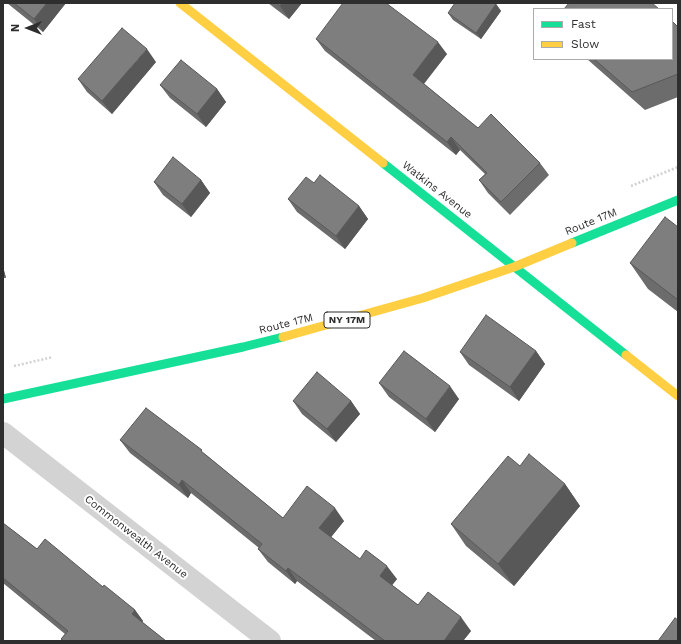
<!DOCTYPE html>
<style>
body{margin:0}
#map{position:relative;width:681px;height:644px;overflow:hidden;background:#fff;font-family:"Work Sans",sans-serif}
canvas{display:block}
.frame{position:absolute;inset:0;border:4px solid #2e2e2e;pointer-events:none}
.legend{position:absolute;left:533px;top:8px;width:140px;height:52px;box-sizing:border-box;background:#fff;border:1px solid #ababab;margin:0;padding:5px 7px;list-style:none;font-size:12px;color:#2e2e2e}
.legend li{display:flex;align-items:center;gap:8px;height:20px}
.legend b{width:20px;border:1px solid #ababab}
.north{position:absolute;left:8px;top:8px;width:40px;height:40px;-webkit-text-stroke:3px #fff;paint-order:stroke;rotate:270deg;font-size:11px;font-weight:700;line-height:16px;text-align:center;color:#2e2e2e}
.north::after{content:'';display:block;margin:auto;width:14px;height:18px;background:#2e2e2e;clip-path:polygon(50% 0,100% 100%,50% 72%,0 100%)}
</style>
<div id="map">
<canvas width="681" height="644"></canvas>
<div class="frame"></div>
<ul class="legend">
<li><b style="height:5px;background:#16e098"></b>Fast</li>
<li><b style="height:5px;background:#ffcf43"></b>Slow</li>
</ul>
<div class="north">N</div>
</div>
<script>
const c = document.querySelector('canvas').getContext('2d');
c.lineJoin = 'round';
function toPath(rows) {
  const path = new Path2D();
  for (const r of rows) {
    path.moveTo(r[0], r[1]);
    for (let i = 2; i < r.length; i += 2) path.lineTo(r[i], r[i + 1]);
  }
  return path;
}
function strokePath(path, color, width, dash) {
  c.strokeStyle = color;
  c.lineWidth = width;
  c.lineCap = dash ? 'butt' : 'round';
  c.setLineDash(dash || []);
  c.stroke(path);
}
function fill(path, color) {
  c.fillStyle = color;
  c.fill(path, 'evenodd');
}
function write(font, color, halo, rows, align = 'center') {
  c.font = font + ' "Work Sans",sans-serif';
  c.lineWidth = 4;
  c.setLineDash([]);
  c.textBaseline = 'middle';
  c.strokeStyle = halo;
  c.fillStyle = color;
  for (const [text, x, y, turn = 0] of rows) {
    c.save();
    c.translate(x, y);
    c.rotate((+turn || 0) * Math.PI / 180);
    c.textAlign = isNaN(turn) ? turn : align;
    if (halo) c.strokeText(text, 0, 0);
    c.fillText(text, 0, 0);
    c.restore();
  }
}
strokePath(toPath([
 [631,186,678,167],
 [14,366,53,357]
]), '#d2d2d2', 2.5, [2, 2]);
strokePath(toPath([
 [3,433,270,641]
]), '#d3d3d3', 22);
strokePath(toPath([
 [383,163,626,355],
 [572,243,678,200],
 [3,399,243,347,283,337]
]), '#16e098', 9);
strokePath(toPath([
 [180,3,383,163],
 [283,337,423,298,514,267,572,243],
 [626,355,678,396]
]), '#ffcf43', 9);
fill(toPath([
 [7,3,66,3,43,32],
 [268,3,302,3,289,19],
 [496,4,501,11,481,39,453,20,448,13],
 [678,27,678,97,645,110,587,59,672,59],
 [316,39,447,54,424,84,478,128,540,163,549,175,510,215,488,193,479,180,485,174,460,150,456,155,325,51],
 [156,62,112,114,87,92,78,79],
 [160,85,217,89,226,102,206,127,170,98],
 [201,180,210,193,191,217,163,195,154,182],
 [314,183,359,206,368,219,345,249,297,212,288,199],
 [678,227,678,312,648,289,630,263],
 [3,267,6,278,3,278],
 [536,351,545,364,519,401,469,365,460,352],
 [379,383,459,399,435,432,389,397],
 [293,401,351,401,360,414,336,442,302,414],
 [120,440,206,455,283,518,344,521,331,537,360,559,397,579,392,585,418,605,471,631,463,641,376,641,297,581,295,584,268,562,258,549,259,548,191,493,188,498,130,453],
 [565,484,580,506,514,586,466,546,451,524],
 [3,523,37,549,103,587,135,610,143,621,142,622,166,641,63,641,61,639,65,634,3,583]
]), '#6c6c6c');
fill(toPath([
 [47,3,66,3,43,32,34,19],
 [282,3,302,3,289,19,280,6],
 [496,4,501,11,481,39,476,33],
 [438,42,447,54,421,87,413,75],
 [147,49,156,62,112,114,102,101],
 [217,89,226,102,206,127,197,114],
 [451,137,460,150,456,155,447,142],
 [201,180,210,193,191,217,182,204],
 [359,206,368,219,345,249,336,236],
 [3,267,6,278,3,274],
 [536,351,545,364,519,401,510,387],
 [450,386,459,399,435,432,426,419],
 [351,401,360,414,336,442,327,429],
 [182,480,191,493,188,498,179,485],
 [565,484,580,506,514,586,498,564],
 [335,508,344,521,328,541,319,528],
 [387,566,397,579,389,589,380,576],
 [288,568,297,581,295,584,286,571],
 [135,610,143,621,140,625,132,614],
 [461,617,471,631,463,641,444,641]
]), '#585858');
const building = toPath([
 [14,3,47,3,34,19,14,3],
 [276,3,282,3,280,6,276,3],
 [343,3,386,3,438,42,413,75,478,128,491,114,540,163,501,202,479,180,487,173,451,137,447,142,316,39,343,3],
 [455,3,495,3,496,4,476,33,448,13,455,3],
 [569,3,652,3,659,9,564,9,569,3],
 [672,21,678,27,678,74,632,92,594,59,672,59,672,21],
 [122,28,147,49,102,101,78,79,122,28],
 [181,60,217,89,197,114,160,85,181,60],
 [173,157,201,180,182,204,154,182,173,157],
 [320,175,359,206,336,236,288,199,306,177,314,183,320,175],
 [665,217,678,227,678,300,630,263,665,217],
 [486,315,536,351,510,387,460,352,486,315],
 [404,351,450,386,426,419,379,383,404,351],
 [317,372,351,401,327,429,293,401,317,372],
 [146,408,202,450,201,451,283,518,307,486,335,508,319,528,360,559,366,550,387,566,380,576,418,605,428,592,461,617,444,641,385,641,288,568,286,571,258,549,262,544,182,480,179,485,120,440,146,408],
 [529,454,565,484,498,564,451,524,508,456,520,466,529,454],
 [3,523,37,549,45,539,103,587,104,585,135,610,132,614,166,641,64,641,61,639,68,631,3,578,3,523],
 [675,618,678,620,678,641,658,641,675,618]
]);
fill(building, '#7e7e7e');
strokePath(building, '#585858', 1);
for (const [x, y, w] of [
 [347,320,46]
]) {
  const box = new Path2D();
  box.roundRect(x - w / 2, y - 8, w, 16, 3);
  c.fillStyle = '#fff';
  c.fill(box);
  strokePath(box, '#2e2e2e', 1);
}
write('bold 10px', '#2e2e2e', null, [
 ["NY 17M",347,320]
]);
write('11px', '#2e2e2e', '#fff', [
 ["Watkins Avenue",437,190,38],
 ["Route 17M",591,222,-22],
 ["Route 17M",286,324,-14],
 ["Commonwealth Avenue",136,537,38]
]);
</script>
